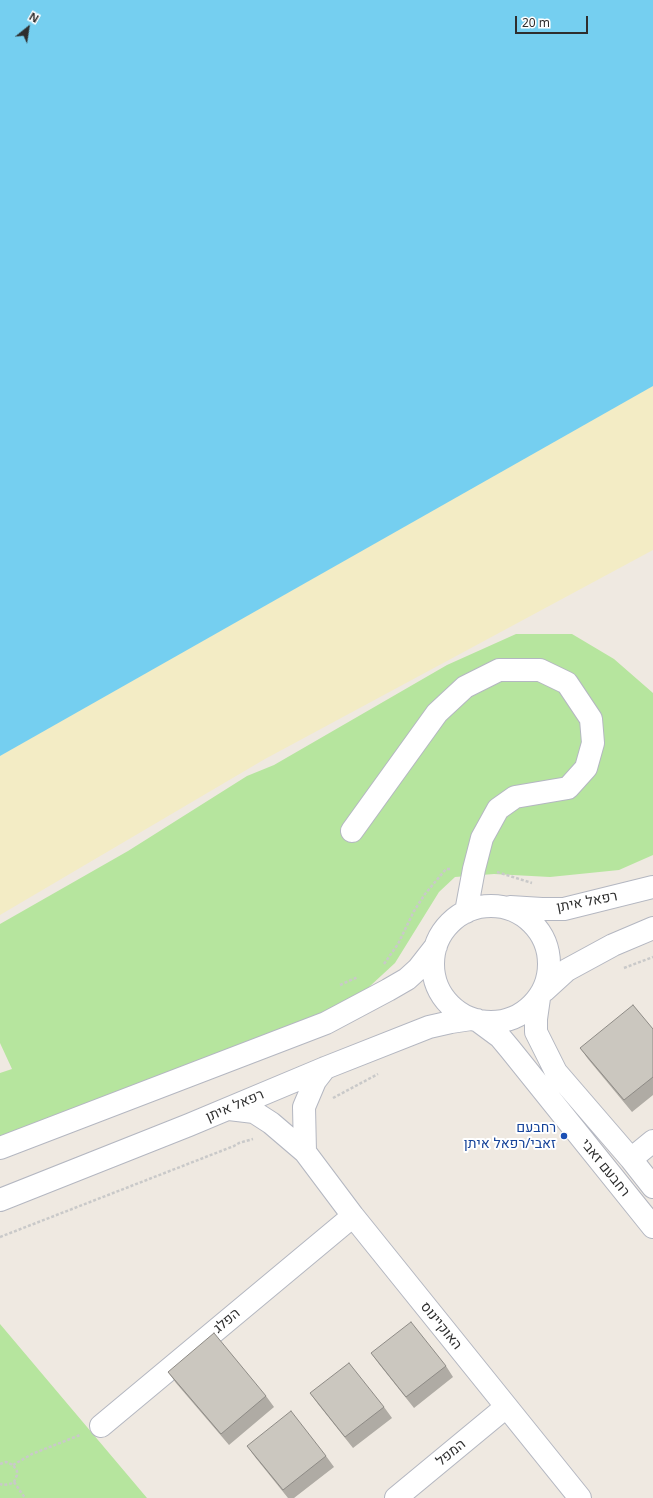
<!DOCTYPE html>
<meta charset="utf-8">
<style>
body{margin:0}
#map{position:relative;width:653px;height:1498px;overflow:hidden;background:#efe9e1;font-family:"Noto Sans",sans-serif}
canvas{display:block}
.north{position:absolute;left:8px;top:8px;width:40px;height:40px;-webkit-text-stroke:3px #fff;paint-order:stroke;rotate:30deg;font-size:11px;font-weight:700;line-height:16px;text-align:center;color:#2e2e2e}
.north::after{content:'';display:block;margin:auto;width:14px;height:18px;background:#2e2e2e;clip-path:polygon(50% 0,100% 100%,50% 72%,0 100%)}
.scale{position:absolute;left:515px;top:16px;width:73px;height:18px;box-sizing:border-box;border:2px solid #2e2e2e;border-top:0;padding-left:5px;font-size:12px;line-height:14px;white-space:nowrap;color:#2e2e2e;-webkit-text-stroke:3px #fff;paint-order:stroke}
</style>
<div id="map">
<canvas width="653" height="1498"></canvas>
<div class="north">N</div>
<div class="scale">20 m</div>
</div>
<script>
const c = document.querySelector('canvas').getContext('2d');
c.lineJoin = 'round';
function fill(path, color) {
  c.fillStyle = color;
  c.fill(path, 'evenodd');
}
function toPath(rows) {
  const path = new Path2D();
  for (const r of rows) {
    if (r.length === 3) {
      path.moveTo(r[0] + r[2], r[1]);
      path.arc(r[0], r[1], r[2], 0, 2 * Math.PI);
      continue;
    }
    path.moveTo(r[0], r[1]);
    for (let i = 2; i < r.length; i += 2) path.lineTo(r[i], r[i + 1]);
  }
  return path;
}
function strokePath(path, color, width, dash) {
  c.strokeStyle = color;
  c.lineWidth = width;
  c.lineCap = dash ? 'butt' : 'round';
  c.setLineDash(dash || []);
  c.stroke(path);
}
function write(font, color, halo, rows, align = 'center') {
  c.font = font + ' "Noto Sans",Heebo,sans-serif';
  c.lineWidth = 4;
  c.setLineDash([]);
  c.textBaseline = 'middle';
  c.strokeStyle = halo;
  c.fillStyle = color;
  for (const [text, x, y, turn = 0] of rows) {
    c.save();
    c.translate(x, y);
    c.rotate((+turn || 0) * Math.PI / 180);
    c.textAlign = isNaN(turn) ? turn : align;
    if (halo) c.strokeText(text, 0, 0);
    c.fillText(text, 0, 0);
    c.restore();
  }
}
fill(toPath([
 [516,634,572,634,614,659,653,693,653,855,619,870,550,877,494,874,455,877,439,892,395,963,356,999,0,1139,0,1073,12,1069,0,1043,0,924,128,851,247,776,274,765,447,665],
 [0,1324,147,1498,0,1498]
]), '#b6e59e');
fill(toPath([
 [653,357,653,550,265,759,0,915,0,730]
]), '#f3ecc5');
fill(toPath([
 [0,0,653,0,653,386,0,756]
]), '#75cff0');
const minor = toPath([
 [352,831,437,713,465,687,499,670,540,670,567,683,591,719,593,743,586,768,568,788,515,797,498,809,482,838,474,869,466,912],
 [491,964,58],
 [510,907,542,909,564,909,653,887],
 [544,991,567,970,613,945,653,928],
 [539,998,536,1019,536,1032,556,1072,631,1159,653,1187],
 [477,1020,500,1037,510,1049,653,1227],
 [229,1109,254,1112,271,1123,305,1152,353,1216,580,1498],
 [0,1148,326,1023,388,990,407,979,418,969,436,946],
 [305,1152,304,1107,315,1081,325,1068],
 [631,1159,653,1141],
 [0,1200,189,1125,325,1068,429,1027,451,1022,471,1019],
 [101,1426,353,1216],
 [396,1498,506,1407]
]);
strokePath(minor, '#b4b7c1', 24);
strokePath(toPath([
 [497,872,532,883],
 [384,964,398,944,414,911,425,894,446,869,451,869],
 [624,968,653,957],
 [340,985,358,977],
 [333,1098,378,1074],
 [0,1237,234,1146,239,1143,253,1139],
 [0,1464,6,1462,13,1465,17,1471,17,1475,14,1482,10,1484,3,1485,0,1484],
 [13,1465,32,1454,80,1435],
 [14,1482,25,1498]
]), '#c9c9c9', 2.5, [3, 2]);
strokePath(minor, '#fff', 22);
fill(toPath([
 [653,1029,653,1095,632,1112,588,1059,580,1048],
 [371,1353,446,1366,453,1377,414,1408,379,1364],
 [168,1372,266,1396,274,1407,229,1445,176,1383],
 [310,1393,384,1407,392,1418,353,1448,318,1404],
 [247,1446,326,1456,334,1467,294,1498,288,1498,255,1457]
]), '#afaba4');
const building = toPath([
 [633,1005,653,1029,653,1077,624,1100,580,1048,633,1005],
 [411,1322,446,1366,406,1397,371,1353,411,1322],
 [214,1333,266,1396,221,1434,168,1372,214,1333],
 [349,1363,384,1407,345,1437,310,1393,349,1363],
 [291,1411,326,1456,283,1490,247,1446,291,1411]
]);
fill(building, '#cbc7bf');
strokePath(building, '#8e8b86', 1);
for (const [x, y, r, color] of [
 [564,1136,4,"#1a4fb4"]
]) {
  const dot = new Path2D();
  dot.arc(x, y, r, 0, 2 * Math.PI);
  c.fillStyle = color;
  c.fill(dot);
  strokePath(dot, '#fff', 1.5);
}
write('14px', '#2e2e2e', '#fff', [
 ["רפאל איתן",587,902,-11],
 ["רפאל איתן",235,1106,-23],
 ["רחבעם זאבי",605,1168,51],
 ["הפלג",227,1321,-40],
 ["האוקיינוס",441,1326,51],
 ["המפל",451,1453,-39]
]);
write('14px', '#164399', '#fff', [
 ["רחבעם",556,1128],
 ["זאבי/רפאל איתן",556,1144]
], 'right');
</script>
